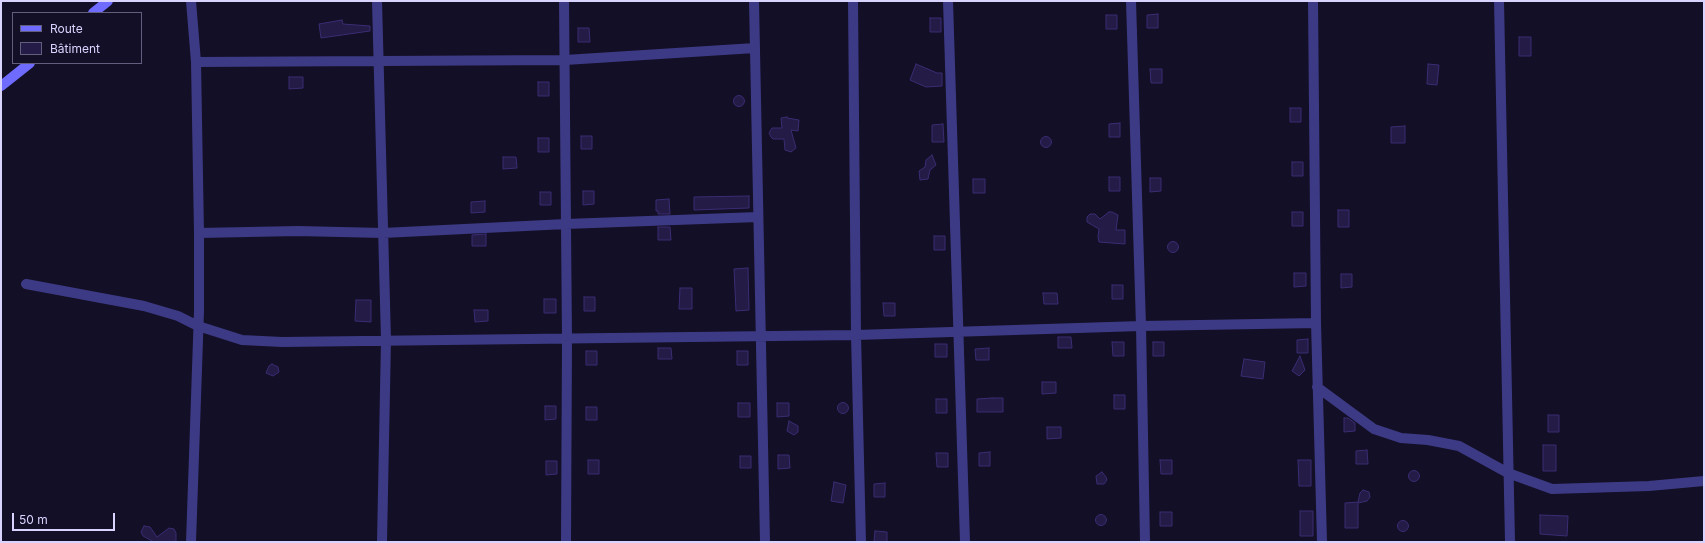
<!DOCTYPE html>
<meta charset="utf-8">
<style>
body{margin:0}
#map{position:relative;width:1705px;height:543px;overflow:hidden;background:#130f26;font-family:Inter,sans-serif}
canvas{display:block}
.frame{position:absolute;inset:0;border:2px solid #d9d4ff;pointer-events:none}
.legend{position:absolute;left:12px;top:12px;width:130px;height:52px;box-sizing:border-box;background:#130f26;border:1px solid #625e7d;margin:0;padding:5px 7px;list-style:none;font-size:12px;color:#d9d4ff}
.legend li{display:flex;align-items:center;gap:8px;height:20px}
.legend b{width:20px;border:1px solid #625e7d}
.scale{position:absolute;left:12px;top:513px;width:103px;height:18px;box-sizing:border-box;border:2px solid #d9d4ff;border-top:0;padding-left:5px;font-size:12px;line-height:14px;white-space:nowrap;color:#d9d4ff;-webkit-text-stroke:3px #130f26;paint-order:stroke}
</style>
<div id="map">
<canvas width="1705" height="543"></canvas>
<div class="frame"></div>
<ul class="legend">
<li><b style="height:5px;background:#6f6bff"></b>Route</li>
<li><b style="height:11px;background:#241b47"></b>Bâtiment</li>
</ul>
<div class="scale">50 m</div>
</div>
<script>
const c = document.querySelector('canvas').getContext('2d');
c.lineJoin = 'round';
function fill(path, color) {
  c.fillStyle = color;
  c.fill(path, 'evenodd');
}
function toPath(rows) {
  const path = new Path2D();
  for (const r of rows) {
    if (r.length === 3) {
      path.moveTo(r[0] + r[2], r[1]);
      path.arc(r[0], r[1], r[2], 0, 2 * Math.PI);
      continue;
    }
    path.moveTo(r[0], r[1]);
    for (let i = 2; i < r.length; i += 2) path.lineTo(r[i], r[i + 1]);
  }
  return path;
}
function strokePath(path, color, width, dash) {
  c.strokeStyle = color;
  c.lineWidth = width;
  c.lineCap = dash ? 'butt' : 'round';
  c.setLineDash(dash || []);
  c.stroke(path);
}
const building = toPath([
 [1158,14,1158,28,1147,28,1147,15,1158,14],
 [1106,15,1117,15,1117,29,1106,29,1106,15],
 [930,18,941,18,941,32,930,32,930,18],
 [342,20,343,24,370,26,370,31,321,38,319,24,342,20],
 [578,28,589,28,590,42,578,42,578,28],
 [1519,37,1531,37,1531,56,1519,56,1519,37],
 [916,64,937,73,942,73,942,86,926,87,910,80,916,64],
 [1428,64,1439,65,1437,85,1427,84,1428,64],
 [1150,69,1162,69,1162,83,1151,83,1150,69],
 [289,77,303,77,303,88,289,89,289,77],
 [538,82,549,82,549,96,538,96,538,82],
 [739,101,5.5],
 [1290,108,1301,108,1301,122,1290,122,1290,108],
 [787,117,787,118,799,120,798,131,791,130,796,148,791,152,785,150,784,139,773,139,771,137,769,133,772,128,782,128,781,118,787,117],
 [1120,123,1120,137,1109,137,1109,124,1120,123],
 [943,124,944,142,932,142,932,125,943,124],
 [1405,126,1405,143,1391,143,1391,127,1405,126],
 [581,136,592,136,592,149,581,149,581,136],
 [1046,142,5.5],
 [538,138,549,138,549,152,538,152,538,138],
 [932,155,936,165,930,170,928,179,920,180,919,171,925,167,926,160,932,155],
 [503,157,516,157,517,168,503,169,503,157],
 [1292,162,1303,162,1303,176,1292,176,1292,162],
 [1109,177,1120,177,1120,191,1109,191,1109,177],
 [1150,178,1161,178,1161,191,1150,192,1150,178],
 [973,179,985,179,985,193,973,193,973,179],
 [583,191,594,191,594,204,583,205,583,191],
 [540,192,551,192,551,205,540,205,540,192],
 [749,196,749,208,694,210,694,197,749,196],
 [669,199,670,214,658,214,658,211,656,211,656,200,669,199],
 [485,201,485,212,471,213,471,202,485,201],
 [1338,210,1349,210,1349,227,1338,227,1338,210],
 [1109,212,1112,212,1118,215,1116,230,1125,230,1125,244,1099,242,1098,237,1099,229,1087,222,1087,217,1090,214,1095,214,1100,219,1109,212],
 [1292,212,1303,212,1303,226,1292,226,1292,212],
 [658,227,670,227,671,240,658,240,658,227],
 [486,234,486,246,472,246,472,235,486,234],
 [934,236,945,236,945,250,934,250,934,236],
 [1173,247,5.5],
 [748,268,749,310,736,311,734,269,748,268],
 [1294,273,1306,273,1306,286,1294,287,1294,273],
 [1341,274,1352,274,1352,287,1341,288,1341,274],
 [1112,285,1123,285,1123,299,1112,299,1112,285],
 [680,288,692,288,692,309,679,309,680,288],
 [1043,293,1057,293,1058,304,1044,304,1043,293],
 [584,297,595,297,595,311,584,311,584,297],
 [544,299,556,299,556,313,544,313,544,299],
 [356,300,371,300,371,322,355,321,356,300],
 [883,303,895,303,895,316,884,316,883,303],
 [474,310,488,310,488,321,475,322,474,310],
 [1058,337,1071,337,1072,348,1058,348,1058,337],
 [1308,339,1308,353,1297,353,1297,340,1308,339],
 [1112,342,1124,342,1124,356,1113,356,1112,342],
 [1153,342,1164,342,1164,356,1153,356,1153,342],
 [935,344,947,344,947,357,935,357,935,344],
 [658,348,671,348,672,359,658,359,658,348],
 [989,348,989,360,976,360,975,349,989,348],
 [586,351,597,351,597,365,586,365,586,351],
 [737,351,748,351,748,365,737,365,737,351],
 [1300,356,1305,370,1299,376,1292,371,1300,356],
 [1244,359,1265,362,1263,379,1241,376,1244,359],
 [272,364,278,367,279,372,273,376,266,373,269,366,272,364],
 [1042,382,1056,382,1056,393,1042,394,1042,382],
 [1114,395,1125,395,1125,409,1114,409,1114,395],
 [992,398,1003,398,1003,412,977,412,977,399,992,398],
 [936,399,947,399,947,413,936,413,936,399],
 [843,408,5.5],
 [738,403,750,403,750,417,738,417,738,403],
 [777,403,789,403,789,416,777,417,777,403],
 [545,406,556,406,556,419,545,420,545,406],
 [586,407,597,407,597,420,586,420,586,407],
 [1548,415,1559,415,1559,432,1548,432,1548,415],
 [1344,418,1348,418,1355,423,1355,431,1344,432,1344,418],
 [789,421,798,426,798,432,794,435,787,431,789,421],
 [1047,427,1061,427,1061,438,1047,439,1047,427],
 [1543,445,1556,445,1556,471,1543,471,1543,445],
 [1367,450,1368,464,1356,464,1356,451,1367,450],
 [990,452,990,466,979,466,979,453,990,452],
 [936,453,948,453,948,467,937,467,936,453],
 [778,455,789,455,790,468,778,469,778,455],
 [740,456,751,456,751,468,740,468,740,456],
 [588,460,599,460,599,474,588,474,588,460],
 [1160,460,1172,460,1172,474,1161,474,1160,460],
 [1298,460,1311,460,1311,486,1299,486,1298,460],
 [546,461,557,461,557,474,546,475,546,461],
 [1414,476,5.5],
 [1102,472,1106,477,1107,480,1104,484,1097,484,1096,476,1102,472],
 [834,482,846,485,843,503,831,501,834,482],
 [885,483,885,497,874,497,874,484,885,483],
 [1363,490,1369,492,1370,497,1367,501,1358,503,1358,528,1345,528,1345,503,1358,502,1360,493,1363,490],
 [1300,511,1313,511,1313,536,1300,536,1300,511],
 [1160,512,1172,512,1172,526,1160,526,1160,512],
 [1101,520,5.5],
 [1540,515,1568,516,1567,536,1540,534,1540,515],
 [1403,526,5.5],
 [144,526,150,527,157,537,169,528,174,529,176,533,176,542,150,542,152,541,143,536,141,532,144,526],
 [875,531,887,532,887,542,874,542,875,531]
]);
fill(building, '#241b47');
strokePath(building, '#3b2d73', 1);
strokePath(toPath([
 [191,1,196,62,199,233,199,311,191,542],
 [377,1,386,340,382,542],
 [564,1,567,339,566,542],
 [754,1,765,542],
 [853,1,856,335,861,542],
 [948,1,965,542],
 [1131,1,1141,326,1145,542],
 [1313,1,1316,323,1322,542],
 [1499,1,1510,542],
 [196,62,565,60,755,48],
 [199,233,298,231,383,233,566,224,758,217],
 [26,284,144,306,178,316,198,326,242,340,282,342,856,335,1141,326,1316,323],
 [1317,387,1374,429,1401,438,1428,440,1459,446,1508,473,1552,489,1649,486,1704,481]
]), '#3d3a85', 10);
strokePath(toPath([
 [93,13,108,1],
 [1,86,30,63]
]), '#6f6bff', 10);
</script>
